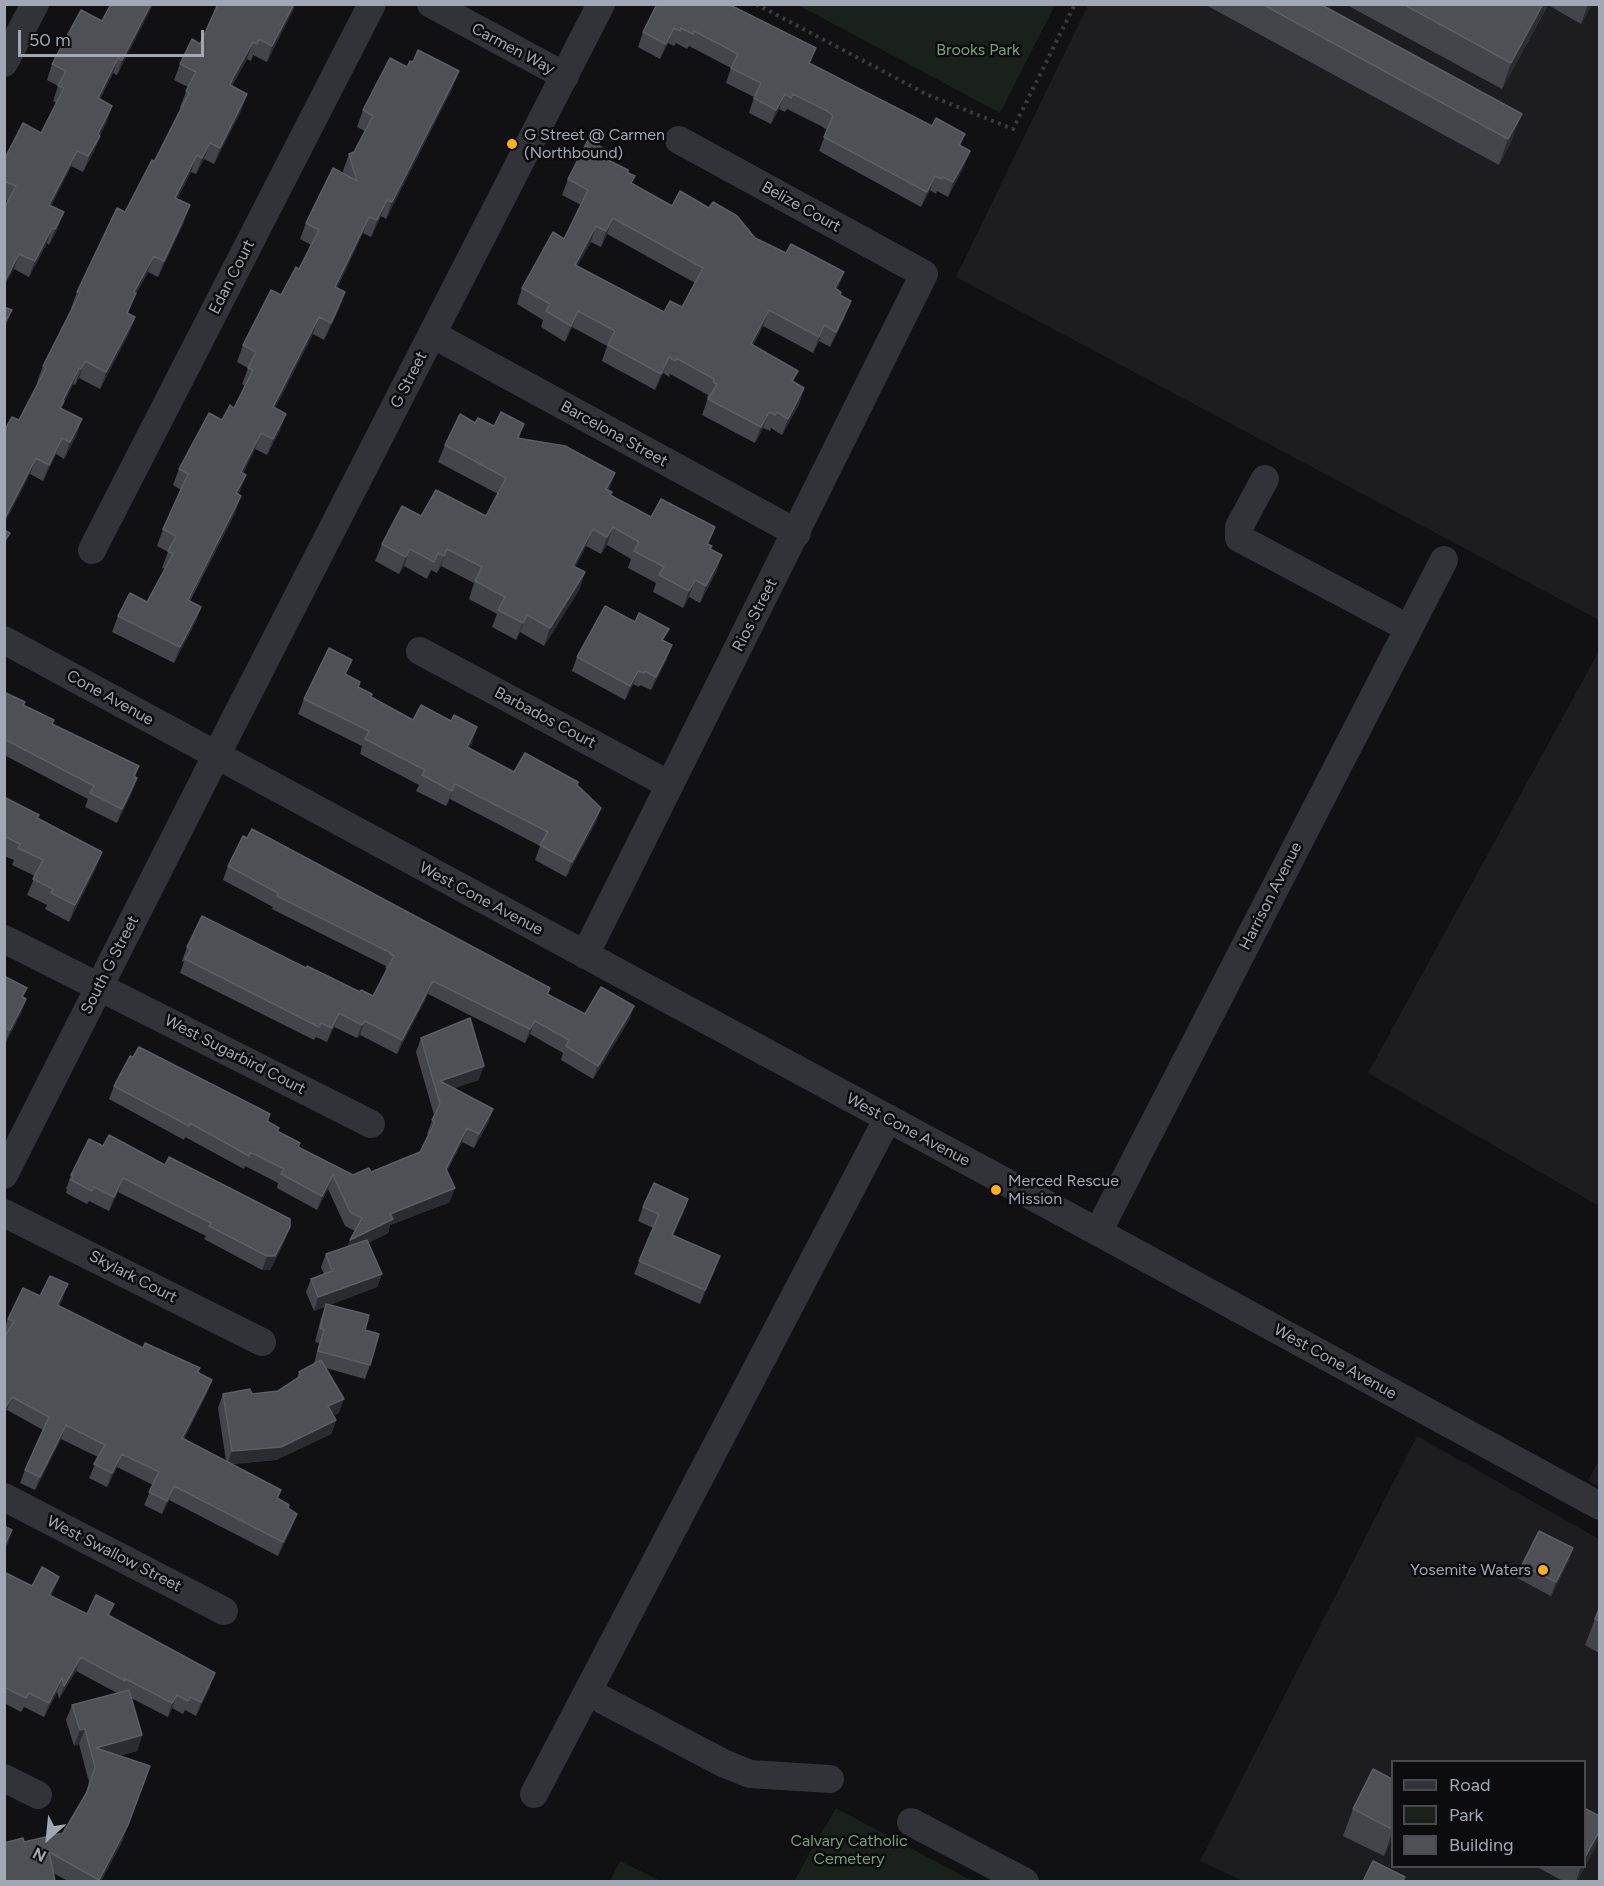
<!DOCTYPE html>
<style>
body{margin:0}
#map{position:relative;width:1604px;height:1886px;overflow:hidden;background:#111113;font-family:Figtree,sans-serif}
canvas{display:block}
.frame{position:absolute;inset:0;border:6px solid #a1a8b4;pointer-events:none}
.legend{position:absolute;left:1391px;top:1760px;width:195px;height:108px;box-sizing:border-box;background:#0c0c0e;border:2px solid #484a50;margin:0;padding:8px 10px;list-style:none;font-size:18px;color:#a1a8b4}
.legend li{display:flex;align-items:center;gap:12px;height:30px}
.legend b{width:30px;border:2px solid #484a50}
.north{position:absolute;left:18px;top:1808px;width:60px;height:60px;-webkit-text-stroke:4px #0c0c0e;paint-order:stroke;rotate:207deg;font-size:16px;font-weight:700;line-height:24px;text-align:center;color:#a1a8b4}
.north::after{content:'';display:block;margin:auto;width:21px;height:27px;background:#a1a8b4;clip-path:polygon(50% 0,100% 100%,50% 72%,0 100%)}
.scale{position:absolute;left:18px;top:30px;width:186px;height:27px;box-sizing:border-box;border:3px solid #a1a8b4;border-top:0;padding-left:8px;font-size:18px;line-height:21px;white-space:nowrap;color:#a1a8b4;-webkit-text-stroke:4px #0c0c0e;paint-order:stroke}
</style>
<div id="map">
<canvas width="1604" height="1886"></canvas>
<div class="frame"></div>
<ul class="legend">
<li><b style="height:8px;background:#323338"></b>Road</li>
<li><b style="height:16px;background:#19211a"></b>Park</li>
<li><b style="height:16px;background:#4e5056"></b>Building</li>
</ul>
<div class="north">N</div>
<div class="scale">50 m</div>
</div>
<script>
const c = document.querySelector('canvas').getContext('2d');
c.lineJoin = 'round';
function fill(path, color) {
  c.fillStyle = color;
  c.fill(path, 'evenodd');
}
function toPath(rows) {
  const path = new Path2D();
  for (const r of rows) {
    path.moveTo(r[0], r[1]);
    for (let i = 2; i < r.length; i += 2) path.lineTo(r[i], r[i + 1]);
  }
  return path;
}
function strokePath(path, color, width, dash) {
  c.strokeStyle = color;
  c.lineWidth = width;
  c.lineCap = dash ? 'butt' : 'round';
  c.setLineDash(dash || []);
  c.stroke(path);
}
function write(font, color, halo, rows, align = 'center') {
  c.font = font + ' Figtree,sans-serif';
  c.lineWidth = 5;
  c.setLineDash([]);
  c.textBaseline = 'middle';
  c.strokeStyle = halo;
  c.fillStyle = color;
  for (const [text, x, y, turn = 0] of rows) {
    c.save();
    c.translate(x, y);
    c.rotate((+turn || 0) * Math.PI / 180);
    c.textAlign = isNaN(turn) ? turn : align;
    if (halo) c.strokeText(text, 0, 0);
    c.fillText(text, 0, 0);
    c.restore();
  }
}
fill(toPath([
 [1088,5,1599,5,1599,620,956,277],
 [1599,651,1599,1206,1368,1073],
 [1417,1436,1599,1539,1599,1881,1243,1881,1200,1861],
 [1392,1762,1584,1762,1584,1866,1392,1866],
 [1599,1460,1599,1487,1588,1481]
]), '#1d1d20');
fill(toPath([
 [798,5,1055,5,1000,113],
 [836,1808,972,1881,794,1881],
 [620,1861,661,1881,610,1881]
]), '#19211a');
strokePath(toPath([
 [756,4,928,95,1013,129,1075,4]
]), '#383a3f', 4, [3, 4.5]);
strokePath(toPath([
 [431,4,565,76],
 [4,63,35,4],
 [432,334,797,533],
 [1265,479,1239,527,1239,538,1408,628],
 [92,550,372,4],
 [4,640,1098,1232,1600,1506],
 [420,651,670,785],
 [4,939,371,1124],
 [585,955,924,274,679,140],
 [4,1175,216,756,601,4],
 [4,1213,262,1342],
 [1098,1232,1444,560],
 [4,1497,224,1611],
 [588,1692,723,1763,750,1774,830,1779],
 [4,1778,38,1795],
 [534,1794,888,1118],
 [911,1822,1025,1882]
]), '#323338', 28);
fill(toPath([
 [153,4,117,75,113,73,100,99,107,121,100,135,94,151,83,172,71,166,51,206,58,228,49,245,47,243,29,277,14,269,8,201,4,199,4,160,41,133,56,103,53,101,58,86,47,80,52,64,102,21],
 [218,4,295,4,267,62,253,55,251,61,247,59,232,86,247,94,241,111,214,164,204,159,196,174,191,172,177,199,184,222,158,277,148,272,134,297,128,313,135,317,129,333,100,389,79,378,75,385,73,384,61,409,82,419,76,436,64,459,56,454,43,481,30,474,19,420,38,383,37,382,43,366,72,309,71,308,77,292,125,212,154,162,181,108,180,107,188,87,174,80,180,64,200,44],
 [657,4,811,64,932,126,965,134,960,146,970,151,964,166,948,197,937,191,936,194,930,190,921,207,819,151,827,130,821,126,787,109,785,112,779,109,771,124,749,113,754,97,726,83,731,68,689,46,687,49,676,43,674,46,668,43,660,59,638,47,643,32],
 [1204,4,1320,4,1512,140,1499,165],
 [1345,4,1592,4,1581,24,1548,5,1502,89],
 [407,67,453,87,386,219,381,216,371,237,363,233,337,288,339,309,324,340,313,334,275,408,280,430,267,455,255,449,243,473,246,475,238,495,235,513,190,601,201,607,195,623,174,663,112,632,118,616,147,602,165,569,162,568,168,552,157,546,163,529,181,490,173,485,179,469,222,420,234,408,245,386,242,384,248,368,237,362,243,345,299,269,311,245,300,239,306,223,344,174,343,171,349,154,354,152,365,131,357,127,363,110],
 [607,160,628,173,632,184,672,206,755,238,837,290,840,295,845,317,830,347,819,341,813,353,763,326,753,345,794,382,804,388,799,404,782,435,771,428,770,431,763,428,755,443,702,415,708,398,707,398,708,395,670,374,669,377,663,373,655,390,602,361,607,346,572,327,565,342,541,327,543,320,517,304,522,288,564,239,581,205,562,195,568,179],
 [607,234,695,283,682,307,664,312,577,266,591,242,601,247],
 [475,423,494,426,524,424,519,438,612,492,611,495,651,517,709,545,711,549,722,555,716,572,700,603,689,597,683,608,653,592,656,583,628,568,631,559,607,545,601,554,586,546,575,567,585,572,579,590,544,646,520,632,516,640,492,627,497,614,469,599,474,583,441,566,437,573,431,570,427,579,404,566,399,574,375,561,382,544,421,516,486,516,498,494,438,462,445,445],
 [664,641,667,659,651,690,640,685,639,687,633,684,625,700,572,671,577,657],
 [347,675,358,687,371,697,413,720,472,743,469,748,514,772,577,785,601,808,595,824,566,877,535,860,540,846,450,799,446,806,416,791,419,785,360,754,362,746,298,714,304,699],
 [4,692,24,706,53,724,139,766,135,777,132,792,117,823,85,807,88,799,4,755],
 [4,797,38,818,102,852,96,868,69,922,45,909,47,905,27,895,35,876,12,865,14,860,4,856],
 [228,866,550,988,548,995,585,1014,634,1006,629,1020,593,1079,561,1060,563,1053,530,1034,525,1043,428,994,397,1054,360,1035,357,1038,334,1027,327,1042,316,1037,314,1040,180,973,184,962,182,961,187,947,306,968,360,992,373,996,387,969,385,968,386,966,272,909,273,907,223,880],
 [4,976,26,999,21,1013,5,1044,4,1043],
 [421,1038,479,1080,454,1088,493,1109,488,1123,474,1148,462,1142,447,1171,450,1202,390,1225,388,1233,368,1243,382,1274,377,1287,329,1305,365,1330,370,1365,365,1379,326,1368,339,1413,333,1415,336,1420,331,1434,276,1460,232,1464,281,1490,278,1498,289,1505,288,1509,292,1527,278,1556,169,1500,162,1514,144,1505,153,1485,117,1467,107,1487,89,1478,98,1457,61,1439,35,1490,20,1483,25,1470,43,1430,7,1410,4,1414,4,1338,7,1334,4,1333,4,1329,8,1319,40,1296,63,1298,59,1306,143,1348,200,1368,198,1373,212,1380,207,1393,184,1439,226,1461,218,1408,223,1394,252,1394,278,1391,297,1378,299,1372,314,1364,319,1343,315,1342,321,1318,326,1306,314,1311,306,1292,311,1279,324,1274,321,1267,326,1254,348,1246,355,1231,345,1226,328,1189,317,1210,277,1188,278,1183,245,1166,244,1169,185,1137,184,1140,109,1099,114,1086,270,1114,268,1122,279,1128,278,1131,299,1147,353,1175,371,1172,420,1152,429,1135,427,1134,434,1115,416,1052],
 [89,1139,285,1240,270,1270,262,1270,204,1239,206,1236,118,1192,109,1211,89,1201,87,1204,66,1193,67,1189,66,1189,71,1175],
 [688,1199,673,1235,715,1270,700,1304,634,1274,653,1228,638,1221,643,1207],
 [1573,1548,1568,1562,1551,1596,1517,1578,1522,1565],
 [4,1572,32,1586,59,1577,51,1596,87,1614,109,1616,210,1687,196,1716,185,1710,183,1714,172,1708,168,1717,131,1698,142,1735,137,1751,119,1756,123,1840,101,1881,68,1881,53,1873,55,1881,4,1881,4,1843,24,1842,63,1833,86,1794,89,1782,79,1744,74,1746,66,1720,72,1705,117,1693,76,1671,59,1699,57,1692,44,1717,24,1707,21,1712,4,1703],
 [1599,1609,1599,1653,1585,1645,1595,1619],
 [1392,1779,1392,1839,1384,1856,1343,1836,1353,1809],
 [1596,1846,1577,1881,1563,1881,1535,1866,1584,1866]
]), '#44454b');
fill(toPath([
 [151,4,153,4,117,75,122,60],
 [294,4,295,4,294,9,267,62,272,46],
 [1543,4,1548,4,1502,89,1511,63],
 [1588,4,1592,4,1581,24],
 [674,28,668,43,660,59,666,44],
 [253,42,247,59,227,94,233,78],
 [118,58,113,73,92,114,98,98],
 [459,71,453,87,386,219,392,202],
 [247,94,241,111,214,164,220,148],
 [785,94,779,109,771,124,776,110],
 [112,106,107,121,97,141,100,136,94,151,83,172,98,134],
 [1522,114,1512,140,1499,165,1508,139],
 [210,143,204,159,196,174,202,158],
 [77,151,71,166,44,221,49,205],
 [970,151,964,166,948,197,953,182],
 [197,155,191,172,169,214,175,198],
 [935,176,930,190,921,207,927,192],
 [387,200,381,216,371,237,377,220],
 [190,205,184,222,158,277,164,261],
 [64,212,58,228,49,245,55,229],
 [369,217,363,233,329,304,335,287],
 [613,218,607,234,601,247,606,231],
 [596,226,591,242,569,281,575,265],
 [52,228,47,243,29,277,35,261],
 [19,254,14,269,4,287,4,283],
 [154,256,148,272,134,297,121,329,134,292],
 [844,272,838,288,829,304,835,288],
 [345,292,339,309,324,340,331,323],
 [851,301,845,317,830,347,836,332],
 [12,310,6,326,4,329,4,324],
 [769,310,763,326,745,360,751,344],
 [578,311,572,327,565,342,571,326],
 [135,317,129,333,100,389,106,372],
 [319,317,313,334,267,424,273,407],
 [824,325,819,341,813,353,819,337],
 [669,357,663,373,655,390,661,374],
 [85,361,79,378,75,385,81,369],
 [79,368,73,384,64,402,58,417,63,400],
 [804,388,799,404,782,435,788,419],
 [769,412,763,428,755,443,761,427],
 [286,414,280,430,267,455,273,439],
 [82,419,76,436,64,459,70,442],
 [261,433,255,449,235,488,241,472],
 [62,438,56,454,43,481,49,465],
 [36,458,30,474,4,525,4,520],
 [615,473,609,490,606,489],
 [246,475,240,491,230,510,236,493],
 [241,496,235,513,181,616,188,600],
 [613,527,607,545,601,554,607,537],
 [715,527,709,544,707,544],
 [593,529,586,546,567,584,573,566],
 [410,549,404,566,399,574,406,557],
 [447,549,441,566,437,573,444,556],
 [722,555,716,572,700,603,706,586],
 [585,572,579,590,544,646,550,628],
 [695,580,689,597,683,608,689,591],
 [201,607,195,623,174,663,180,647],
 [527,615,520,632,516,640,523,623],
 [672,645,667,659,651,690,656,677],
 [638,671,633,684,625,700,630,686],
 [477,727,472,743,462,762,467,747],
 [137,778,132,792,117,823,122,809],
 [455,784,450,799,446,806,452,791],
 [601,808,595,824,566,877,572,862],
 [102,852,96,868,69,922,75,905],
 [433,981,428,994,397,1054,402,1040],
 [26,999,21,1013,5,1044,10,1030],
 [634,1006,629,1020,593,1079,598,1066],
 [339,1013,334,1027,327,1042,332,1028],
 [365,1021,360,1035,357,1038,362,1025],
 [535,1021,530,1034,525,1043,530,1029],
 [484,1066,479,1080,437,1093,440,1081],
 [493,1109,488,1123,474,1148,479,1134],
 [467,1128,462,1142,441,1183,446,1169],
 [333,1175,328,1189,317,1210,322,1196],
 [123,1178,118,1192,109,1211,114,1197],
 [455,1188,450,1202,390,1225,388,1233,345,1254,350,1240,390,1214],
 [688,1199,684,1212,667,1249,672,1235],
 [290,1227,285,1240,270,1270,262,1270,267,1256],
 [720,1256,715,1270,700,1304,705,1290],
 [382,1274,377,1287,314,1311,318,1297],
 [68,1284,63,1298,52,1318,57,1305],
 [212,1380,207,1393,177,1452,182,1438],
 [12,1397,7,1410,4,1414,4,1410],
 [344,1399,339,1413,323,1420,328,1406],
 [336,1420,331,1434,276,1460,227,1464,232,1451],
 [66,1425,61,1439,35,1490,40,1477],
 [122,1454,117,1467,107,1487,112,1473],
 [174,1486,169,1500,162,1514,167,1501],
 [297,1514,292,1527,278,1556,283,1542],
 [12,1530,8,1544,4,1550,4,1546],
 [1573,1548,1568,1562,1551,1596,1556,1582],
 [59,1577,54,1590,44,1608,49,1595],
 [81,1657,76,1671,59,1699,64,1686],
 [215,1673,210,1687,196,1716,201,1702],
 [62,1678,57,1692,44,1717,49,1703],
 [177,1695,172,1708,168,1717,172,1703],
 [85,1729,79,1744,74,1746,80,1730],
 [142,1735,137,1751,94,1762,96,1748],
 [128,1825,123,1840,101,1881,99,1881],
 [1392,1832,1392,1839,1384,1856],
 [1599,1832,1599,1837,1596,1846,1577,1881,1576,1881,1581,1866,1584,1866,1584,1859]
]), '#2b2c30');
const building = toPath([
 [111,4,151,4,122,60,118,58,98,98,112,106,98,134,100,136,88,156,77,151,49,205,64,212,55,229,52,228,35,261,19,254,4,283,4,208,16,186,4,181,4,160,23,123,41,133,64,88,58,86,66,71,52,64,81,10,102,21,111,4],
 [218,4,294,4,272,46,259,39,257,44,253,42,233,78,230,85,247,94,220,148,210,143,202,158,197,155,175,198,190,205,164,261,154,256,134,292,136,293,127,313,135,317,106,372,85,361,81,369,79,368,63,400,64,401,60,408,82,419,70,442,62,438,49,465,36,458,4,520,4,431,12,417,19,420,46,368,43,366,80,293,77,292,117,208,125,212,152,160,154,162,189,93,186,91,196,72,180,64,192,39,200,44,218,4],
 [657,4,728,4,816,48,809,63,932,126,936,118,965,134,959,145,970,151,953,182,943,177,941,179,935,176,927,192,824,137,833,116,827,111,793,94,791,98,785,94,776,110,754,98,761,83,731,68,738,54,694,31,693,34,681,28,680,31,674,28,666,44,643,32,657,4],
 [1262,4,1320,4,1522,114,1508,139,1262,4],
 [1403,4,1543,4,1511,63,1403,4],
 [418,50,459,71,392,202,387,200,377,220,369,217,335,287,345,292,331,323,319,317,273,407,286,414,273,439,261,433,241,472,246,475,236,493,241,496,188,600,201,607,180,647,118,616,130,593,147,602,173,554,168,551,176,536,163,529,188,474,179,469,209,413,222,420,230,405,234,408,253,370,248,368,256,352,243,345,271,290,281,295,296,267,299,269,319,230,306,223,333,168,357,181,349,154,354,152,373,116,363,110,390,58,407,67,410,61,413,62,418,50],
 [588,140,610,152,606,159,628,170,628,173,635,176,631,183,672,206,680,191,709,208,713,202,737,216,755,238,786,253,791,244,844,272,835,288,841,292,840,295,851,301,836,332,824,325,819,337,769,310,751,344,798,371,792,381,804,388,788,419,777,412,775,415,769,412,761,427,708,399,717,384,713,382,714,379,676,358,675,361,669,357,661,374,608,345,615,331,578,311,571,326,546,311,550,304,522,288,553,232,564,239,588,190,568,179,588,140],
 [613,218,703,268,682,307,670,301,664,312,575,265,596,226,606,231,613,218],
 [4,307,12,310,4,324,4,307],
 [501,412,524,424,517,438,565,446,615,473,606,489,612,492,610,495,651,517,661,499,715,527,707,544,712,546,710,549,722,555,706,586,695,580,689,591,659,575,664,567,634,551,639,542,613,527,607,537,593,529,573,566,585,572,550,628,527,615,523,623,498,610,505,597,475,581,482,567,447,549,444,556,438,553,434,562,410,549,406,557,382,544,402,506,421,516,436,490,486,516,506,478,445,445,460,414,475,423,478,418,494,426,501,412],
 [4,530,10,533,4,542,4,530],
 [605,606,635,622,639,613,669,629,662,640,672,645,656,677,645,671,644,673,638,671,630,686,577,657,605,606],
 [329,648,352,660,345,674,360,682,358,687,372,694,371,697,413,720,421,705,451,721,454,715,477,727,467,747,514,772,525,753,578,782,577,785,601,808,572,862,540,845,548,832,455,784,452,791,422,775,425,770,365,739,369,731,304,699,329,648],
 [4,692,25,702,23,705,54,720,52,724,139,766,134,776,137,778,122,809,90,793,94,786,6,740,4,742,4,692],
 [4,797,39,815,37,818,102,852,75,905,51,893,53,889,33,879,43,860,18,848,20,844,4,836,4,797],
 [252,829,550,988,547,994,585,1014,601,987,634,1006,598,1066,566,1046,569,1040,535,1021,530,1029,433,981,402,1040,365,1021,362,1025,339,1013,332,1028,321,1023,319,1027,185,959,191,949,187,947,202,916,306,968,307,966,360,992,361,990,373,996,394,956,390,954,391,953,277,896,278,893,228,866,243,836,247,838,252,829],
 [4,976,27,988,22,997,26,999,10,1030,4,1027,4,976],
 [470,1018,484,1066,440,1081,493,1109,479,1134,467,1128,446,1169,455,1188,390,1214,393,1219,350,1240,362,1218,350,1212,333,1175,322,1196,281,1174,284,1169,250,1152,249,1156,190,1123,189,1126,114,1086,130,1056,133,1057,139,1047,270,1114,267,1121,279,1128,277,1131,300,1143,298,1147,353,1175,369,1168,371,1172,420,1152,435,1122,432,1120,440,1104,421,1038,470,1018],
 [109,1135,165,1165,169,1157,290,1219,290,1227,275,1256,267,1256,209,1226,211,1223,123,1178,114,1197,94,1187,92,1191,71,1180,73,1176,71,1175,89,1139,103,1146,109,1135],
 [654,1183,688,1199,672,1235,720,1256,705,1290,639,1261,659,1214,643,1207,654,1183],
 [367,1240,382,1274,318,1297,311,1279,332,1271,326,1254,367,1240],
 [50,1276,68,1284,57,1305,143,1348,145,1343,200,1368,197,1372,212,1380,182,1438,281,1490,277,1498,289,1505,288,1508,297,1514,283,1542,174,1486,167,1501,149,1492,159,1472,122,1454,112,1473,94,1464,105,1445,66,1425,40,1477,25,1470,49,1417,12,1397,4,1410,4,1338,14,1321,8,1319,23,1288,40,1296,50,1276],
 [326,1304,369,1315,365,1330,379,1334,370,1365,318,1351,324,1330,320,1328,326,1304],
 [321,1360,344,1399,328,1406,336,1420,281,1447,232,1451,223,1394,250,1389,252,1394,278,1391,301,1376,299,1372,321,1360],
 [4,1526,12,1530,4,1546,4,1526],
 [1539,1531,1573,1548,1556,1582,1522,1565,1539,1531],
 [42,1567,59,1577,49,1595,87,1614,96,1595,114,1604,108,1615,215,1673,201,1702,190,1697,188,1701,177,1695,172,1703,124,1678,125,1681,81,1657,64,1686,62,1678,49,1703,29,1693,26,1698,4,1687,4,1572,32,1586,42,1567],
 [1599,1609,1599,1621,1595,1619,1599,1609],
 [129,1690,142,1735,96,1748,150,1766,128,1825,99,1880,49,1852,55,1881,6,1881,4,1875,4,1843,23,1838,24,1842,63,1833,87,1792,95,1767,85,1729,80,1730,72,1705,129,1690],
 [1373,1769,1392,1779,1392,1829,1353,1809,1373,1769],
 [1584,1808,1599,1816,1599,1832,1584,1859,1584,1808],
 [1373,1861,1405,1877,1403,1881,1363,1881,1373,1861]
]);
fill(building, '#4e5056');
strokePath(building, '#5b5e65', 1.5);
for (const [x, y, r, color] of [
 [512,144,6,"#fcae20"],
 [996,1190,6,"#fcae20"],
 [1543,1570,6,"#fcae20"]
]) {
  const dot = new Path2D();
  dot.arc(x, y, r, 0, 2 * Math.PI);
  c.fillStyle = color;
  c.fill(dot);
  strokePath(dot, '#0c0c0e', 2);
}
write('16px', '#a1a8b4', '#0c0c0e', [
 ["Carmen Way",513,49,28],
 ["Belize Court",801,207,29],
 ["Edan Court",232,277,-63],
 ["G Street",409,380,-63],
 ["Barcelona Street",614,434,29],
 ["Rios Street",755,615,-63],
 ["Cone Avenue",110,698,29],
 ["Barbados Court",545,718,28],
 ["Harrison Avenue",1271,896,-63],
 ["West Cone Avenue",481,899,28],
 ["South G Street",110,965,-63],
 ["West Sugarbird Court",235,1055,27],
 ["West Cone Avenue",908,1130,28],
 ["Skylark Court",133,1277,27],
 ["West Cone Avenue",1335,1362,29],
 ["West Swallow Street",114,1554,27]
]);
write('16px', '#77a179', '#0c0c0e', [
 ["Brooks Park",978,50],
 ["Calvary Catholic",849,1841],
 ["Cemetery",849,1859]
]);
write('16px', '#a1a8b4', '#0c0c0e', [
 ["G Street @ Carmen",524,135],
 ["(Northbound)",524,153],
 ["Merced Rescue",1008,1181],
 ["Mission",1008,1199],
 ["Yosemite Waters",1531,1570,"right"]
], 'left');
</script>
